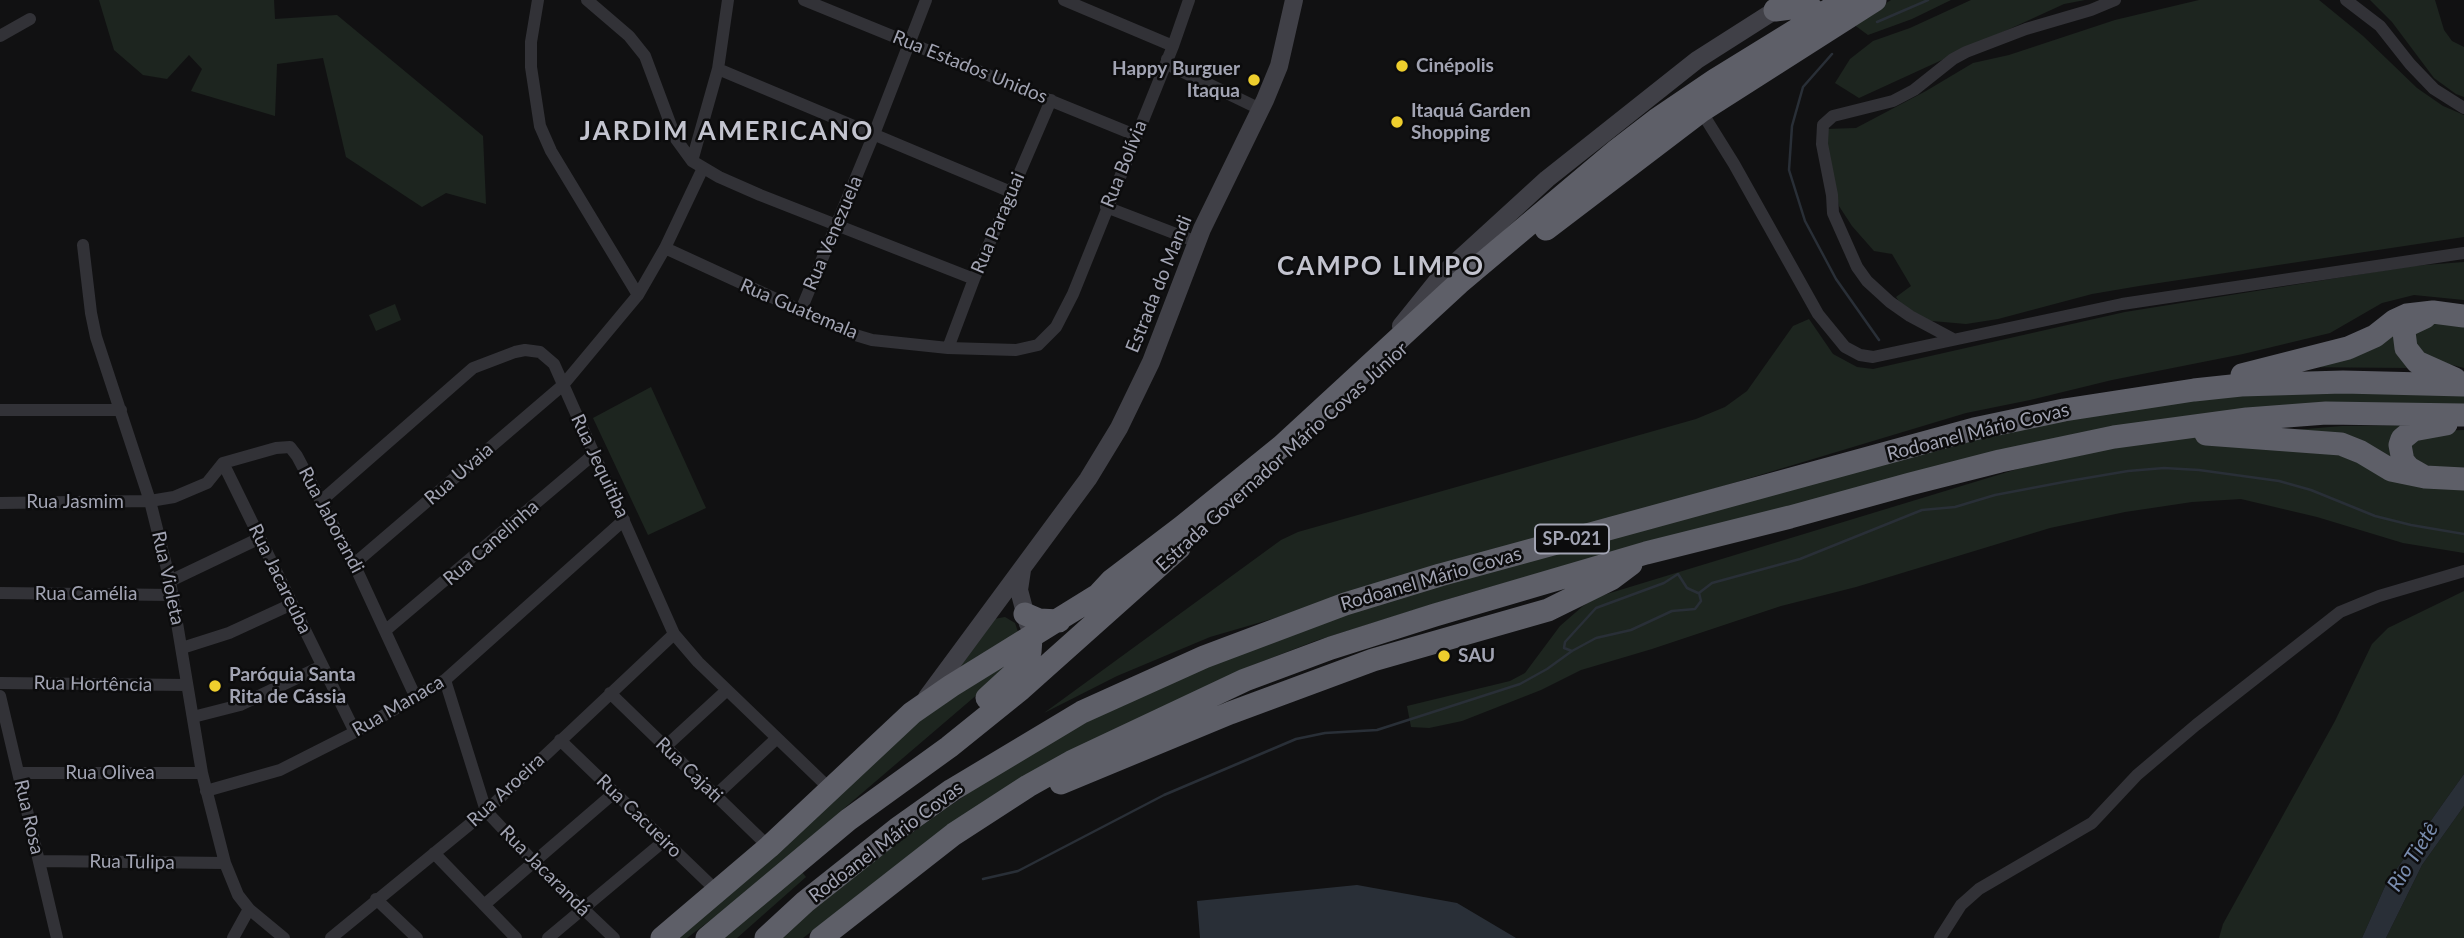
<!DOCTYPE html>
<meta charset="utf-8">
<style>
body{margin:0}
canvas{display:block;background:#111112}
</style>
<canvas width="2464" height="938"></canvas>
<script>
const c = document.querySelector('canvas').getContext('2d');
c.lineJoin = 'round';
function fill(path, color) {
  c.fillStyle = color;
  c.fill(path, 'evenodd');
}
function toPath(rows) {
  const path = new Path2D();
  for (const r of rows) {
    path.moveTo(r[0], r[1]);
    for (let i = 2; i < r.length; i += 2) path.lineTo(r[i], r[i + 1]);
  }
  return path;
}
function strokePath(path, color, width, dash) {
  c.strokeStyle = color;
  c.lineWidth = width;
  c.lineCap = dash ? 'butt' : 'round';
  c.setLineDash(dash || []);
  c.stroke(path);
}
function write(font, color, halo, rows, align = 'center') {
  c.font = font + ' Lato,sans-serif';
  c.lineWidth = 5;
  c.setLineDash([]);
  c.textBaseline = 'middle';
  c.strokeStyle = halo;
  c.fillStyle = color;
  for (const [text, x, y, turn = 0] of rows) {
    c.save();
    c.translate(x, y);
    c.rotate((+turn || 0) * Math.PI / 180);
    c.textAlign = isNaN(turn) ? turn : align;
    if (halo) c.strokeText(text, 0, 0);
    c.fillText(text, 0, 0);
    c.restore();
  }
}
fill(toPath([
 [99,0,274,0,275,19,337,15,483,136,486,204,446,193,422,207,346,157,323,58,277,64,275,116,191,91,202,69,189,55,167,79,143,75,114,50],
 [1891,0,1951,0,1912,19,1868,35,1853,24],
 [1971,0,2085,0,2064,4,1859,98,1835,83,1850,59,1873,41,1910,28],
 [2199,0,2319,0,2363,36,2417,88,2443,106,2464,115,2464,237,2139,286,2092,294,1998,319,1966,324,1921,320,1906,312,1896,297,1911,286,1892,254,1874,251,1852,226,1839,206,1824,146,1826,129,1856,128,1926,91,1973,63,2009,55,2115,20],
 [2370,0,2435,0,2444,30,2452,41,2464,47,2464,97,2456,94,2434,78,2392,22],
 [2464,262,2464,300,2414,295,2382,303,2330,333,2243,354,2112,380,2030,400,1966,413,1577,530,1210,637,1117,676,1044,713,1281,540,1298,532,1696,419,1725,407,1747,391,1793,326,1809,319,1833,354,1857,367,1873,369,2125,312,2412,266],
 [395,304,401,320,376,331,369,315],
 [2437,323,2464,326,2464,368,2425,358,2416,351,2413,336,2425,325],
 [2395,328,2412,368,2291,367],
 [651,387,706,508,648,535,593,418],
 [2233,392,2464,392,2464,404,2262,409,1608,554,1462,595,1315,641,1248,667,1088,743,917,851,803,938,773,938,850,876,980,785,1029,754,1120,704,1317,621,1957,439],
 [2411,425,2400,434,2394,446,2399,471,2353,442,2343,438,2323,436,2358,449,2389,469,2414,479,2464,482,2464,553,2403,543,2317,517,2241,499,2192,502,2125,512,2050,528,1856,587,1781,606,1652,649,1581,670,1541,690,1462,721,1429,728,1411,727,1407,706,1510,681,1525,673,1560,626,1583,606,1597,597,2024,467,2053,456,2148,438,2202,433,2313,436,2270,432,2342,426],
 [2464,430,2464,471,2421,469,2406,443,2436,431],
 [2464,591,2464,774,2386,884,2362,938,2219,938,2223,924,2335,721,2372,644,2388,628],
 [1005,617,1015,623,1019,635,948,679,994,619],
 [1017,654,1007,669,820,829,766,878,687,938,673,938,928,708],
 [2464,806,2464,938,2386,938,2422,865],
 [802,872,806,877,737,938,721,938]
]), '#1d251f');
fill(toPath([
 [2464,774,2464,806,2422,865,2386,938,2362,938,2386,884],
 [1357,885,1457,903,1516,938,1200,938,1197,901]
]), '#292f37');
strokePath(toPath([
 [1877,22,1928,0],
 [1832,54,1803,87,1792,126,1789,170,1805,221,1836,279,1879,340],
 [1572,651,1564,648,1565,642,1596,608,1664,583,1678,574,1687,588,1698,593],
 [983,879,1018,871,1164,795,1296,739,1325,733,1377,730,1520,684,1547,669,1572,651,1596,638,1631,630,1672,611,1695,609,1701,601,1699,593,1712,583,1800,559,1922,510,1955,507,1995,495,2069,481,2128,471,2164,468,2199,470,2279,481,2311,490,2375,516,2411,525,2464,534]
]), '#292f37', 2.5);
strokePath(toPath([
 [538,0,531,42,531,67,540,126,551,151,638,295],
 [587,0,629,36,645,56,676,139,692,161,719,177,760,195,974,279],
 [804,0,1135,135],
 [1064,0,1173,46],
 [2346,0,2380,26,2410,64,2434,89,2464,108],
 [0,36,30,19],
 [1167,59,1173,67,1260,109],
 [718,69,1011,192],
 [1701,111,1734,164,1818,314,1845,347,1860,355,1873,357,2122,304,2464,253],
 [692,161,718,69,728,0],
 [1106,207,1197,242],
 [83,245,91,313,96,337,150,501,170,581,202,773,225,863,238,895,249,909,284,938],
 [665,248,852,334,872,340,948,348,1016,350,1038,345,1056,327,1073,294,1173,46,1189,0],
 [801,310,874,134,926,0],
 [1953,339,1910,316,1890,302,1867,281,1857,267,1833,213,1832,195,1822,144,1823,125,1833,116,1893,101,1914,90,1953,59,1966,52,2026,29,2091,10,2115,0],
 [948,348,974,279,1051,100],
 [0,410,121,410],
 [223,463,355,732],
 [321,501,473,368,515,352,525,350,540,352,554,364,674,634,698,662,830,789],
 [0,503,150,501,174,497,207,483,223,463,276,448,290,447,297,456,354,564,416,698],
 [354,564,563,385,638,295,665,248,703,168],
 [170,581,260,538],
 [0,593,173,595],
 [386,630,594,454],
 [182,648,229,633,292,604],
 [445,680,486,811,535,863,614,938],
 [0,683,187,685],
 [610,693,769,847],
 [0,696,57,938],
 [193,717,240,705,322,666],
 [560,740,718,892],
 [666,746,727,690],
 [19,773,202,773],
 [206,791,280,770,355,732,445,680,624,520],
 [716,795,776,739],
 [434,853,516,938],
 [40,861,225,863],
 [376,899,417,938],
 [484,905,614,793],
 [233,938,249,909],
 [331,938,486,811,674,634],
 [548,938,664,841],
 [1940,938,1961,905,1979,889,2092,823,2137,775,2196,725,2340,612,2379,596,2464,571]
]), '#323237', 12);
strokePath(toPath([
 [1401,326,1442,275,1547,179,1697,60,1785,4],
 [1022,570,1019,590,1028,624],
 [927,697,1088,479,1119,428,1151,362,1202,229,1265,100,1279,66,1294,0]
]), '#404047', 18);
strokePath(toPath([
 [1775,10,1806,6,1812,9,1816,18,1815,30],
 [1546,229,1701,111,1875,0],
 [2425,317,2408,325,2404,332,2406,348,2417,362,2455,379],
 [2242,375,2348,348,2375,336,2394,321,2407,315,2433,312,2464,316],
 [2206,434,2341,444,2361,452,2391,470,2425,477,2464,479],
 [2423,476,2409,468,2403,461,2400,445,2402,439,2413,430,2446,424],
 [1025,614,1039,620,1059,621],
 [987,698,1023,665,1030,652,1031,638],
 [1061,783,1230,713,1373,660,1548,610,1611,579,1631,564],
 [662,938,769,847,912,713,951,686,1098,595,1111,581,1182,527,1282,446,1459,283,1617,150,1656,120,1715,80,1845,0],
 [707,938,848,820,949,747,1021,689,1179,548],
 [766,938,805,902,897,829,952,790,1082,712,1204,657,1345,604,1440,575,1974,429,2064,410,2194,390,2241,385,2343,382,2464,385],
 [821,938,954,834,1028,786,1071,762,1245,680,1331,648,1435,615,1646,553,1790,517,1910,484,2000,461,2114,437,2247,419,2326,413,2464,415]
]), '#5e5f68', 23);
for (const [x, y, r, color] of [
 [1402,66,7,"#eece2d"],
 [1254,80,7,"#eece2d"],
 [1397,122,7,"#eece2d"],
 [1444,656,7,"#eece2d"],
 [215,686,7,"#eece2d"]
]) {
  const dot = new Path2D();
  dot.arc(x, y, r, 0, 2 * Math.PI);
  c.fillStyle = color;
  c.fill(dot);
  strokePath(dot, '#0c0c0d', 2.5);
}
for (const [x, y, w] of [
 [1572,539,74]
]) {
  const box = new Path2D();
  box.roundRect(x - w / 2, y - 14.5, w, 29, 5);
  c.fillStyle = '#0c0c0d';
  c.fill(box);
  strokePath(box, '#a2a4b3', 2);
}
write('bold 18px', '#a2a4b3', null, [
 ["SP-021",1572,539]
]);
write('bold 19px', '#a2a4b3', '#0c0c0d', [
 ["Cinépolis",1416,66],
 ["Happy Burguer",1240,69,"right"],
 ["Itaqua",1240,91,"right"],
 ["Itaquá Garden",1411,111],
 ["Shopping",1411,133],
 ["SAU",1458,656],
 ["Paróquia Santa",229,675],
 ["Rita de Cássia",229,697]
], 'left');
write('19px', '#a2a4b3', '#0c0c0d', [
 ["Rua Estados Unidos",970,67,22],
 ["Rua Bolívia",1124,164,-68],
 ["Rua Paraguai",998,223,-67],
 ["Rua Venezuela",833,233,-67],
 ["Estrada do Mandi",1159,284,-68],
 ["Rua Guatemala",799,309,23],
 ["Rodoanel Mário Covas",1978,432,-14],
 ["Estrada Governador Mário Covas Júnior",1282,457,-42],
 ["Rua Jequitiba",600,466,65],
 ["Rua Uvaia",459,474,-41],
 ["Rua Jasmim",75,502],
 ["Rua Jaborandi",331,520,62],
 ["Rua Canelinha",491,543,-41],
 ["Rua Violeta",168,578,78],
 ["Rua Jacareúba",280,579,64],
 ["Rodoanel Mário Covas",1431,579,-16],
 ["Rua Camélia",86,594],
 ["Rua Hortência",93,684,1],
 ["Rua Manaca",398,706,-30],
 ["Rua Cajati",689,770,44],
 ["Rua Olivea",110,773],
 ["Rua Aroeira",506,790,-43],
 ["Rua Cacueiro",639,816,44],
 ["Rua Rosa",29,817,77],
 ["Rodoanel Mário Covas",886,842,-37],
 ["Rua Tulipa",132,862,1],
 ["Rua Jacarandá",545,871,45]
]);
write('italic 21px', '#798cae', '#0c0c0d', [
 ["Rio Tietê",2413,857,-58]
]);
c.letterSpacing = '2px';
write('bold 26px', '#c3c4cf', '#0c0c0d', [
 ["JARDIM AMERICANO",727,132],
 ["CAMPO LIMPO",1381,267]
]);
c.letterSpacing = '0px';
</script>
